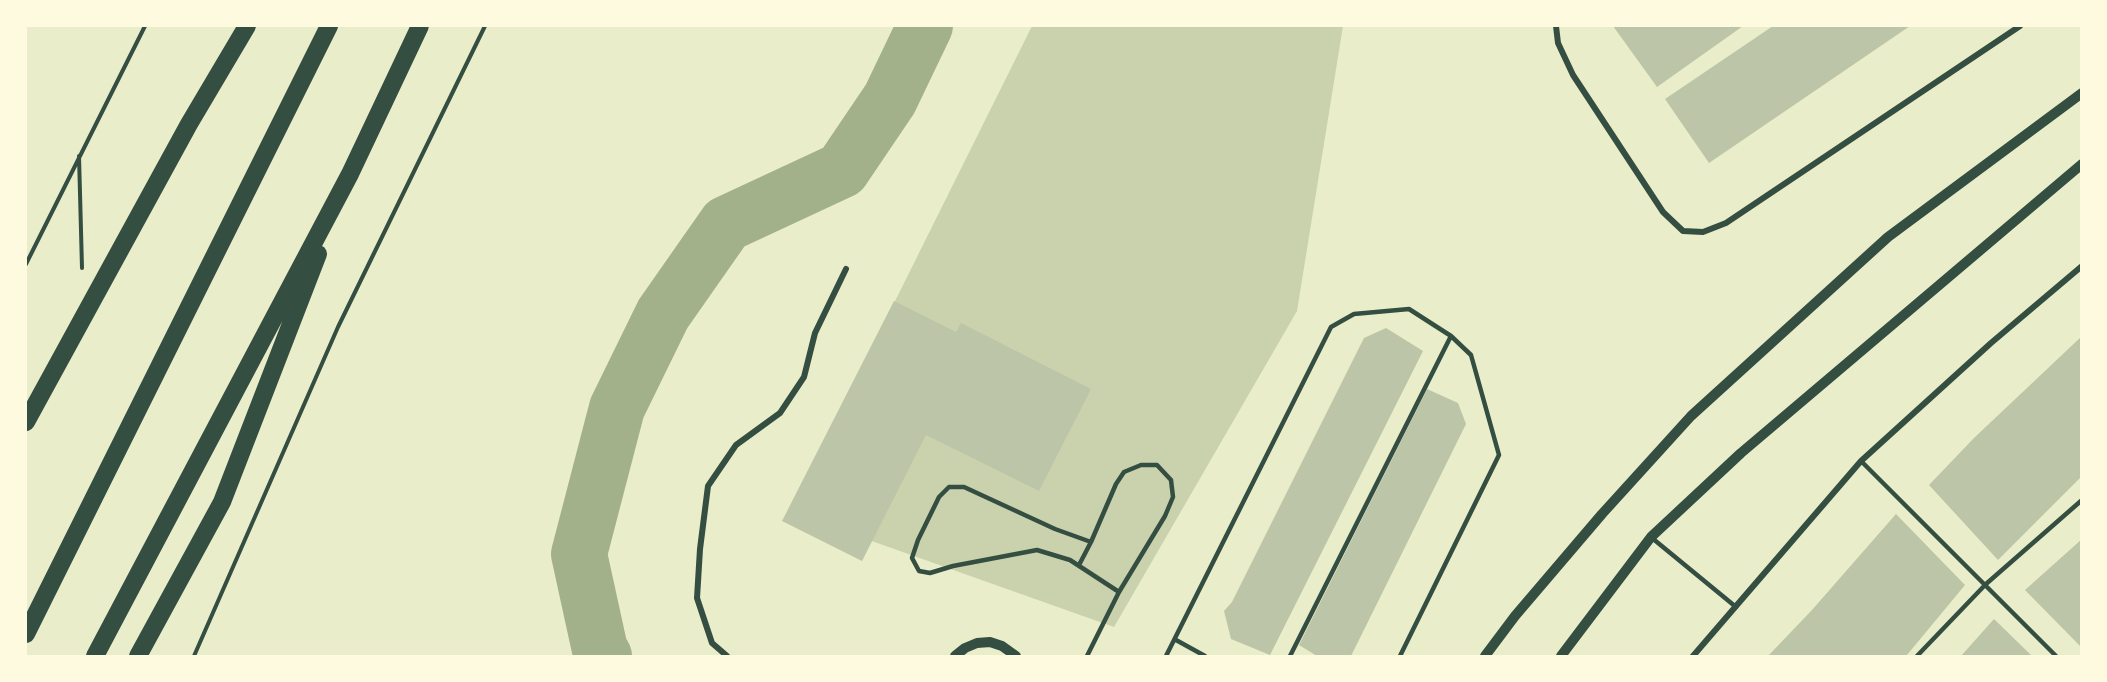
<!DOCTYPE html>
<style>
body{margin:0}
#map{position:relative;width:2107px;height:682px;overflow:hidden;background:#e9edc9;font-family:Montserrat,sans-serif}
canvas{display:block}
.frame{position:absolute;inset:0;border:27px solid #fefae0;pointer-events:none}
</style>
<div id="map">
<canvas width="2107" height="682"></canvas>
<div class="frame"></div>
</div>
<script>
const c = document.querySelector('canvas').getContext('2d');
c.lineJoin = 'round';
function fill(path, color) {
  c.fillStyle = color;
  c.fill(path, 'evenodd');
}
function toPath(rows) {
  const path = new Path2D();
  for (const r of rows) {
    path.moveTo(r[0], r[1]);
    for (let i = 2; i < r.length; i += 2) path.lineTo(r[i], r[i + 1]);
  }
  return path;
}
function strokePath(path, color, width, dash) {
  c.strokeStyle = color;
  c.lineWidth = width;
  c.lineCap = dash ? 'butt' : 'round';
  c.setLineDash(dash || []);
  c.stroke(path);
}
fill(toPath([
 [1032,26,1343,26,1297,311,1114,627,790,512]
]), '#cad2ad');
strokePath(toPath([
 [604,656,600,650,579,554,617,408,663,314,726,224,842,170,890,99,925,26]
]), '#a3b18a', 56);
fill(toPath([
 [1613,26,1743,26,1657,87],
 [1773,26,1910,26,1709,163,1665,99],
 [894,301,956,332,961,323,1091,389,1039,491,926,435,862,561,782,521],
 [1386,328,1423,351,1270,655,1231,639,1224,611,1232,602,1364,338],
 [2082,336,2082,476,1998,560,1929,485,1974,438],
 [1427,389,1458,403,1466,424,1351,656,1317,656,1299,645],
 [1896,514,1965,585,1907,655,1768,656,1812,610],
 [2082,539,2082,648,2025,590],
 [1994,619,2032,656,1961,656]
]), '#bcc5a7');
strokePath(toPath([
 [79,156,82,268],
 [26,264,145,26],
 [194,656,338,327,485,26]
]), '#344e41', 4);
strokePath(toPath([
 [1861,461,2056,656],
 [1652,538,1736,607],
 [1079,565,1091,542],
 [1176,640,1205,656],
 [1087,656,1119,592,1165,516,1173,497,1171,480,1157,465,1141,465,1124,472,1116,484,1091,542,1055,529,964,487,949,487,939,497,918,540,912,558,919,571,930,573,953,566,1037,550,1070,560,1119,592],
 [1166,656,1331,327,1354,314,1409,309,1451,336,1471,355,1499,455,1400,656],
 [1290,656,1451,336],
 [1917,656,1986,584,2082,500]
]), '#344e41', 4.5);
strokePath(toPath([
 [1556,26,1558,43,1573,75,1663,212,1683,231,1703,232,1726,223,2020,26],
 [727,656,712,643,697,598,700,549,708,486,736,445,780,413,804,377,815,333,846,269],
 [1693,656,1861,461,1991,343,2082,266]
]), '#344e41', 6);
strokePath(toPath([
 [955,656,965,648,977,643,990,642,1002,646,1016,656],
 [1485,656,1515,616,1602,514,1691,416,1888,237,2082,93],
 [1561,656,1651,537,1741,453,2082,164]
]), '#344e41', 10);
strokePath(toPath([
 [26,422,189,124,247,26],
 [26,634,329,26],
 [95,656,350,174,420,26],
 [138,656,222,502,318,254]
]), '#344e41', 18);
</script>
